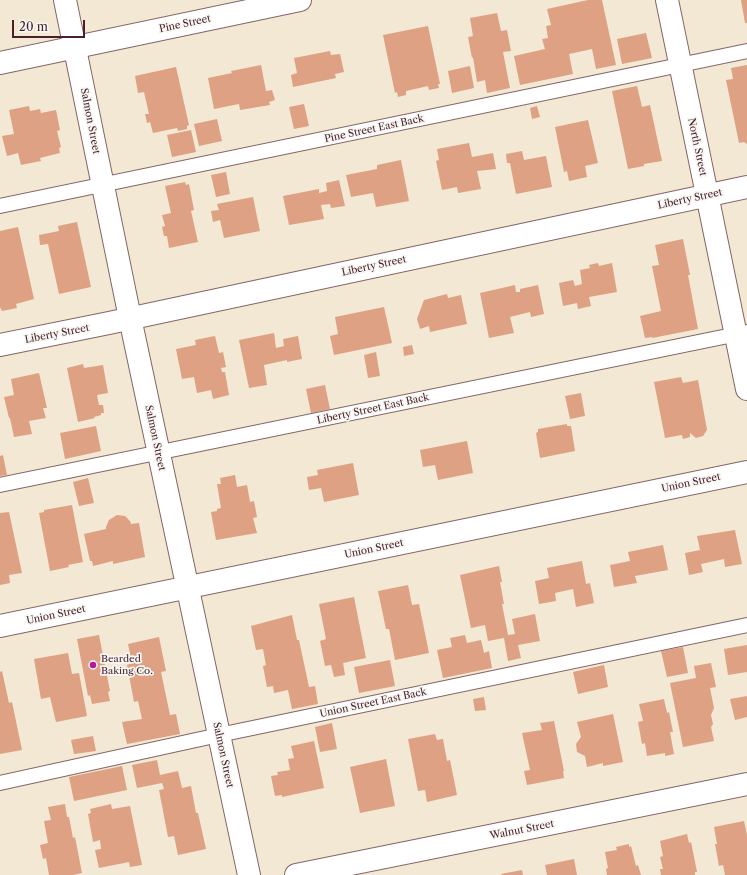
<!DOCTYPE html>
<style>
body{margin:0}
#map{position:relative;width:747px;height:875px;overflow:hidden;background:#f2e8d4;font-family:"Libre Caslon Text",serif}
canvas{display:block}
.scale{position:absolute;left:12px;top:20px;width:73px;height:18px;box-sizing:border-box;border:2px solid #4a1f2b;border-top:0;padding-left:5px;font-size:12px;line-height:14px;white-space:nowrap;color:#4a1f2b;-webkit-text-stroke:3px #f6f6f2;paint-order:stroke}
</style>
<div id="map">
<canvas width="747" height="875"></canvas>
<div class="scale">20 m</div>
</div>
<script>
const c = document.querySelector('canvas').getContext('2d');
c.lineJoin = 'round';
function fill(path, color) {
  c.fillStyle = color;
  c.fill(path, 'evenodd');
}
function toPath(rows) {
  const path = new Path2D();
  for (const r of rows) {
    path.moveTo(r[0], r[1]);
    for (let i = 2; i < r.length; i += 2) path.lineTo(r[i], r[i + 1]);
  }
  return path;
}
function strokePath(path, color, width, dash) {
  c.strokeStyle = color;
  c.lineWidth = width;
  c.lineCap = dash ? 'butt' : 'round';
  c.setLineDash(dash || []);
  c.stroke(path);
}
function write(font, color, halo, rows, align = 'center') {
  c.font = font + ' "Libre Caslon Text",serif';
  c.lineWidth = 3.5;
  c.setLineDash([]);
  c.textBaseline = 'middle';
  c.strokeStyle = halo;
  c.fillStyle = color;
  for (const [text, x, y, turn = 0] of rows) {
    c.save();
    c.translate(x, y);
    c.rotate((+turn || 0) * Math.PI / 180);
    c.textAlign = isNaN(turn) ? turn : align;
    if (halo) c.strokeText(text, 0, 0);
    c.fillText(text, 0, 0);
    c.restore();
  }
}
fill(toPath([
 [588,0,602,0,616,65,596,69,592,49,569,54,573,74,520,85,514,56,545,49,542,39,548,38,546,26,551,25,547,9],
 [741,0,747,0,747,23,745,23],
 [497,13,501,31,507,30,511,51,503,52,510,88,487,93,485,80,477,82,473,57,472,58,468,37,473,36,470,18],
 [428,26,440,84,438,84,439,88,429,90,428,86,406,91,406,95,398,97,397,92,395,93,383,35],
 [646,33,652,58,622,64,617,39],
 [330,51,331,55,340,54,344,72,335,74,336,78,293,87,291,75,297,73,294,58],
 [261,65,266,91,272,90,275,100,269,102,270,105,240,110,239,104,214,109,208,78,232,73,231,71],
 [747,65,747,144,744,142,739,143,726,80,733,79,731,68],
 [470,66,474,88,452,93,448,71],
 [176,67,189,125,187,126,187,129,178,131,177,128,153,133,150,122,147,123,145,114,149,114,144,92,138,93,135,76],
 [637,86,642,107,650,105,662,161,644,164,644,166,628,169,612,91],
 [304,104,309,126,294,129,289,107],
 [29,106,30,111,40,109,41,113,56,110,60,130,57,131,61,147,59,148,60,153,40,158,41,161,21,165,18,153,7,156,2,136,14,134,9,110],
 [537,106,540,117,532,119,530,108],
 [217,119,222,141,199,146,194,124],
 [588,120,598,163,585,166,587,177,569,181,567,171,564,172,555,127],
 [191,130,196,152,172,157,167,135],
 [469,143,472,157,493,153,496,169,477,171,481,189,458,193,457,187,442,190,436,161,439,160,437,149],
 [522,151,524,160,546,156,552,187,516,194,510,163,507,163,506,154],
 [401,160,409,201,376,207,373,193,351,197,346,175,377,169,377,165],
 [226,172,230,194,216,197,211,175],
 [339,180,345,206,331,208,330,204,321,205,324,219,289,225,283,196,319,189,319,193,327,191,326,183],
 [185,182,186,185,189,184,194,210,191,211,198,242,169,248,167,236,164,236,162,227,165,226,162,215,171,213,165,186],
 [253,197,260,231,224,238,220,220,213,222,211,211,219,210,217,204],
 [77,222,91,287,59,294,48,244,40,245,39,235,59,231,58,226],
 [18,227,34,299,16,304,17,308,2,311,0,307,0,231],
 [683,239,690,275,688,275,698,329,652,338,652,337,645,338,640,316,661,311,652,266,659,265,655,245],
 [598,263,599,266,612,263,617,292,589,297,591,306,578,309,577,303,563,306,559,283,573,280,575,286,582,284,580,270,590,268,589,265],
 [515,285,516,292,520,292,520,289,538,285,544,314,531,317,530,312,510,317,514,333,489,338,480,293],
 [447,294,448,298,461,295,467,324,430,332,429,326,420,329,417,319,424,300],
 [384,307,392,343,334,355,330,336,338,334,335,317],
 [274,333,276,348,284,346,283,339,298,336,302,359,287,362,287,360,264,365,267,385,249,388,239,340],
 [215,336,219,353,223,352,226,367,221,368,222,372,225,372,229,395,213,399,211,390,197,393,194,377,182,379,176,349,196,345,195,340],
 [412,345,414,354,404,356,403,347],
 [376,352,380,376,368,378,364,355],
 [83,364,84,368,103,365,108,393,97,395,99,405,103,405,104,413,101,413,101,415,94,417,95,418,78,422,67,368],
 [39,373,47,408,43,408,46,418,29,421,32,434,14,437,10,418,9,418,4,397,14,395,11,379],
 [681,377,683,383,698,380,707,430,703,436,696,438,690,433,690,437,683,439,682,435,665,438,654,382],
 [325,385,330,409,311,413,306,389],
 [581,393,585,416,570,419,565,396],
 [567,424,567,426,571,426,575,451,540,458,536,433,538,432,538,429],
 [96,426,101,451,65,459,60,433],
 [467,441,473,473,438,480,435,465,423,467,420,450],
 [3,455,7,475,0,476,0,456],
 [353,463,359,495,324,502,321,488,309,490,307,477,318,475,317,470],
 [235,475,237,487,247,485,250,502,254,501,257,517,253,518,257,533,216,540,211,512,217,511,217,509,221,508,217,484,221,484,220,478],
 [88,478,94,503,79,506,73,482],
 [72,505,83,562,68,565,69,567,50,571,39,513,44,512,44,510],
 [9,512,22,573,9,575,10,583,0,585,0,513],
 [117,515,125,516,130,521,131,524,139,523,145,557,113,564,113,561,93,566,92,561,90,561,84,534,106,529,106,527,109,520],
 [735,530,742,564,725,567,724,559,701,564,703,572,689,575,685,553,700,550,697,536],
 [663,545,668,570,635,576,637,583,614,587,610,565,630,561,628,552],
 [582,561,586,584,590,583,594,603,576,607,573,589,555,593,556,601,539,604,535,581,549,578,547,568],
 [499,566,502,582,500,582,504,604,502,604,508,635,515,634,512,619,535,614,540,641,518,645,521,658,508,661,504,638,488,641,485,625,471,628,460,575],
 [408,585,412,605,419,604,429,653,395,660,389,629,386,629,378,591],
 [354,597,366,658,343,663,345,675,334,677,331,665,325,666,320,641,326,639,319,604],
 [292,615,297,640,299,640,309,687,315,686,318,704,292,709,288,690,274,693,273,686,267,687,263,666,266,665,263,649,256,650,251,626],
 [99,635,110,691,108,692,110,701,92,704,90,695,88,696,77,639],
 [465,635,467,643,481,640,484,653,489,651,492,668,443,678,437,650,452,647,450,638],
 [159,637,166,671,161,672,170,715,176,714,180,734,127,744,122,722,142,719,138,701,134,702,127,665,132,663,128,644],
 [747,645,747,672,728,675,724,649],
 [683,647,688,673,667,677,661,651],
 [68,653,72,674,79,673,87,716,56,722,50,697,41,699,34,659],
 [390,660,395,686,359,693,354,667],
 [711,663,716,687,710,688,714,708,711,715,713,724,711,727,714,741,683,747,670,683,696,678,694,666],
 [604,665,608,687,578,694,573,672],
 [2,671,9,703,12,702,22,750,0,754,0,672],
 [747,696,747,717,735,720,730,699],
 [484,697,486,710,475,711,473,699],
 [664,699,667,713,669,712,673,732,670,732,674,754,665,756,665,753,647,756,645,743,642,744,638,722,643,721,639,704],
 [613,714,623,762,603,766,603,763,587,767,585,756,577,752,576,744,581,737,577,722],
 [554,721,564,771,563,771,564,778,527,785,524,771,530,770,522,733,542,730,540,723],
 [332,723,337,749,320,752,315,727],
 [435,734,437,740,443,739,447,761,450,760,457,795,427,802,425,790,418,791,408,739],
 [93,736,96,751,74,754,71,740],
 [314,741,324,788,282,797,282,795,275,796,271,776,278,775,277,772,290,770,288,759,294,758,291,746],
 [386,759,395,806,360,813,350,767],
 [157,760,160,775,178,771,182,788,191,786,196,813,198,813,206,849,178,855,174,836,168,837,159,790,164,789,162,783,137,788,132,765],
 [122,766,127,790,74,801,69,777],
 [65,804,67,817,69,817,73,838,75,837,82,873,73,875,49,875,46,858,43,859,40,845,48,843,44,821,51,820,48,807],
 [111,804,112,809,130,806,142,865,130,867,129,862,99,868,95,850,101,849,100,840,93,842,88,814,91,813,90,809],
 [744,821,747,835,747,875,725,875,723,865,719,866,715,844,717,844,714,827],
 [687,834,689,843,691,842,697,872,695,872,695,875,661,875,660,869,663,869,660,857,663,856,660,841],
 [629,844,629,847,631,846,636,866,638,865,641,875,607,875,606,869,608,868,605,852,617,850,616,847],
 [574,859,577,875,547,875,545,865],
 [522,870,523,875,502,875,501,874]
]), '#dea183');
const service = toPath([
 [0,206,747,51],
 [0,485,747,332],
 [0,783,219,735,747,625]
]);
const minor = toPath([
 [667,0,747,389],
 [0,63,300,0],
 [0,345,109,323,747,187],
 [296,875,747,784]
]);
const tertiary = toPath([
 [65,0,130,318,249,875],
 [0,626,747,472]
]);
strokePath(service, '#856566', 16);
strokePath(minor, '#856566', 24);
strokePath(tertiary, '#856566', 24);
strokePath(service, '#fff', 14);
strokePath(minor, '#fff', 22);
strokePath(tertiary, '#fff', 22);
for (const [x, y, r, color] of [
 [93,665,4,"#b5179e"]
]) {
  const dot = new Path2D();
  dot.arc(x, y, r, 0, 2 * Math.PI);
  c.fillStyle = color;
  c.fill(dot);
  strokePath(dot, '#f6f6f2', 1.5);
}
write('10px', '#4a1f2b', '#f6f6f2', [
 ["Pine Street",185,24,-12],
 ["Salmon Street",90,121,79],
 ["Pine Street East Back",374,129,-12],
 ["North Street",697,147,78],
 ["Liberty Street",690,199,-12],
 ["Liberty Street",374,266,-12],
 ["Liberty Street",57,334,-11],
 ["Liberty Street East Back",373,409,-12],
 ["Salmon Street",155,438,78],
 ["Union Street",691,483,-12],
 ["Union Street",374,549,-12],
 ["Union Street",56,615,-12],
 ["Union Street East Back",373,703,-12],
 ["Salmon Street",223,755,78],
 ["Walnut Street",522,830,-11]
]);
write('10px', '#4a1f2b', '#f6f6f2', [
 ["Bearded",101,659],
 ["Baking Co.",101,671]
], 'left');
</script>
